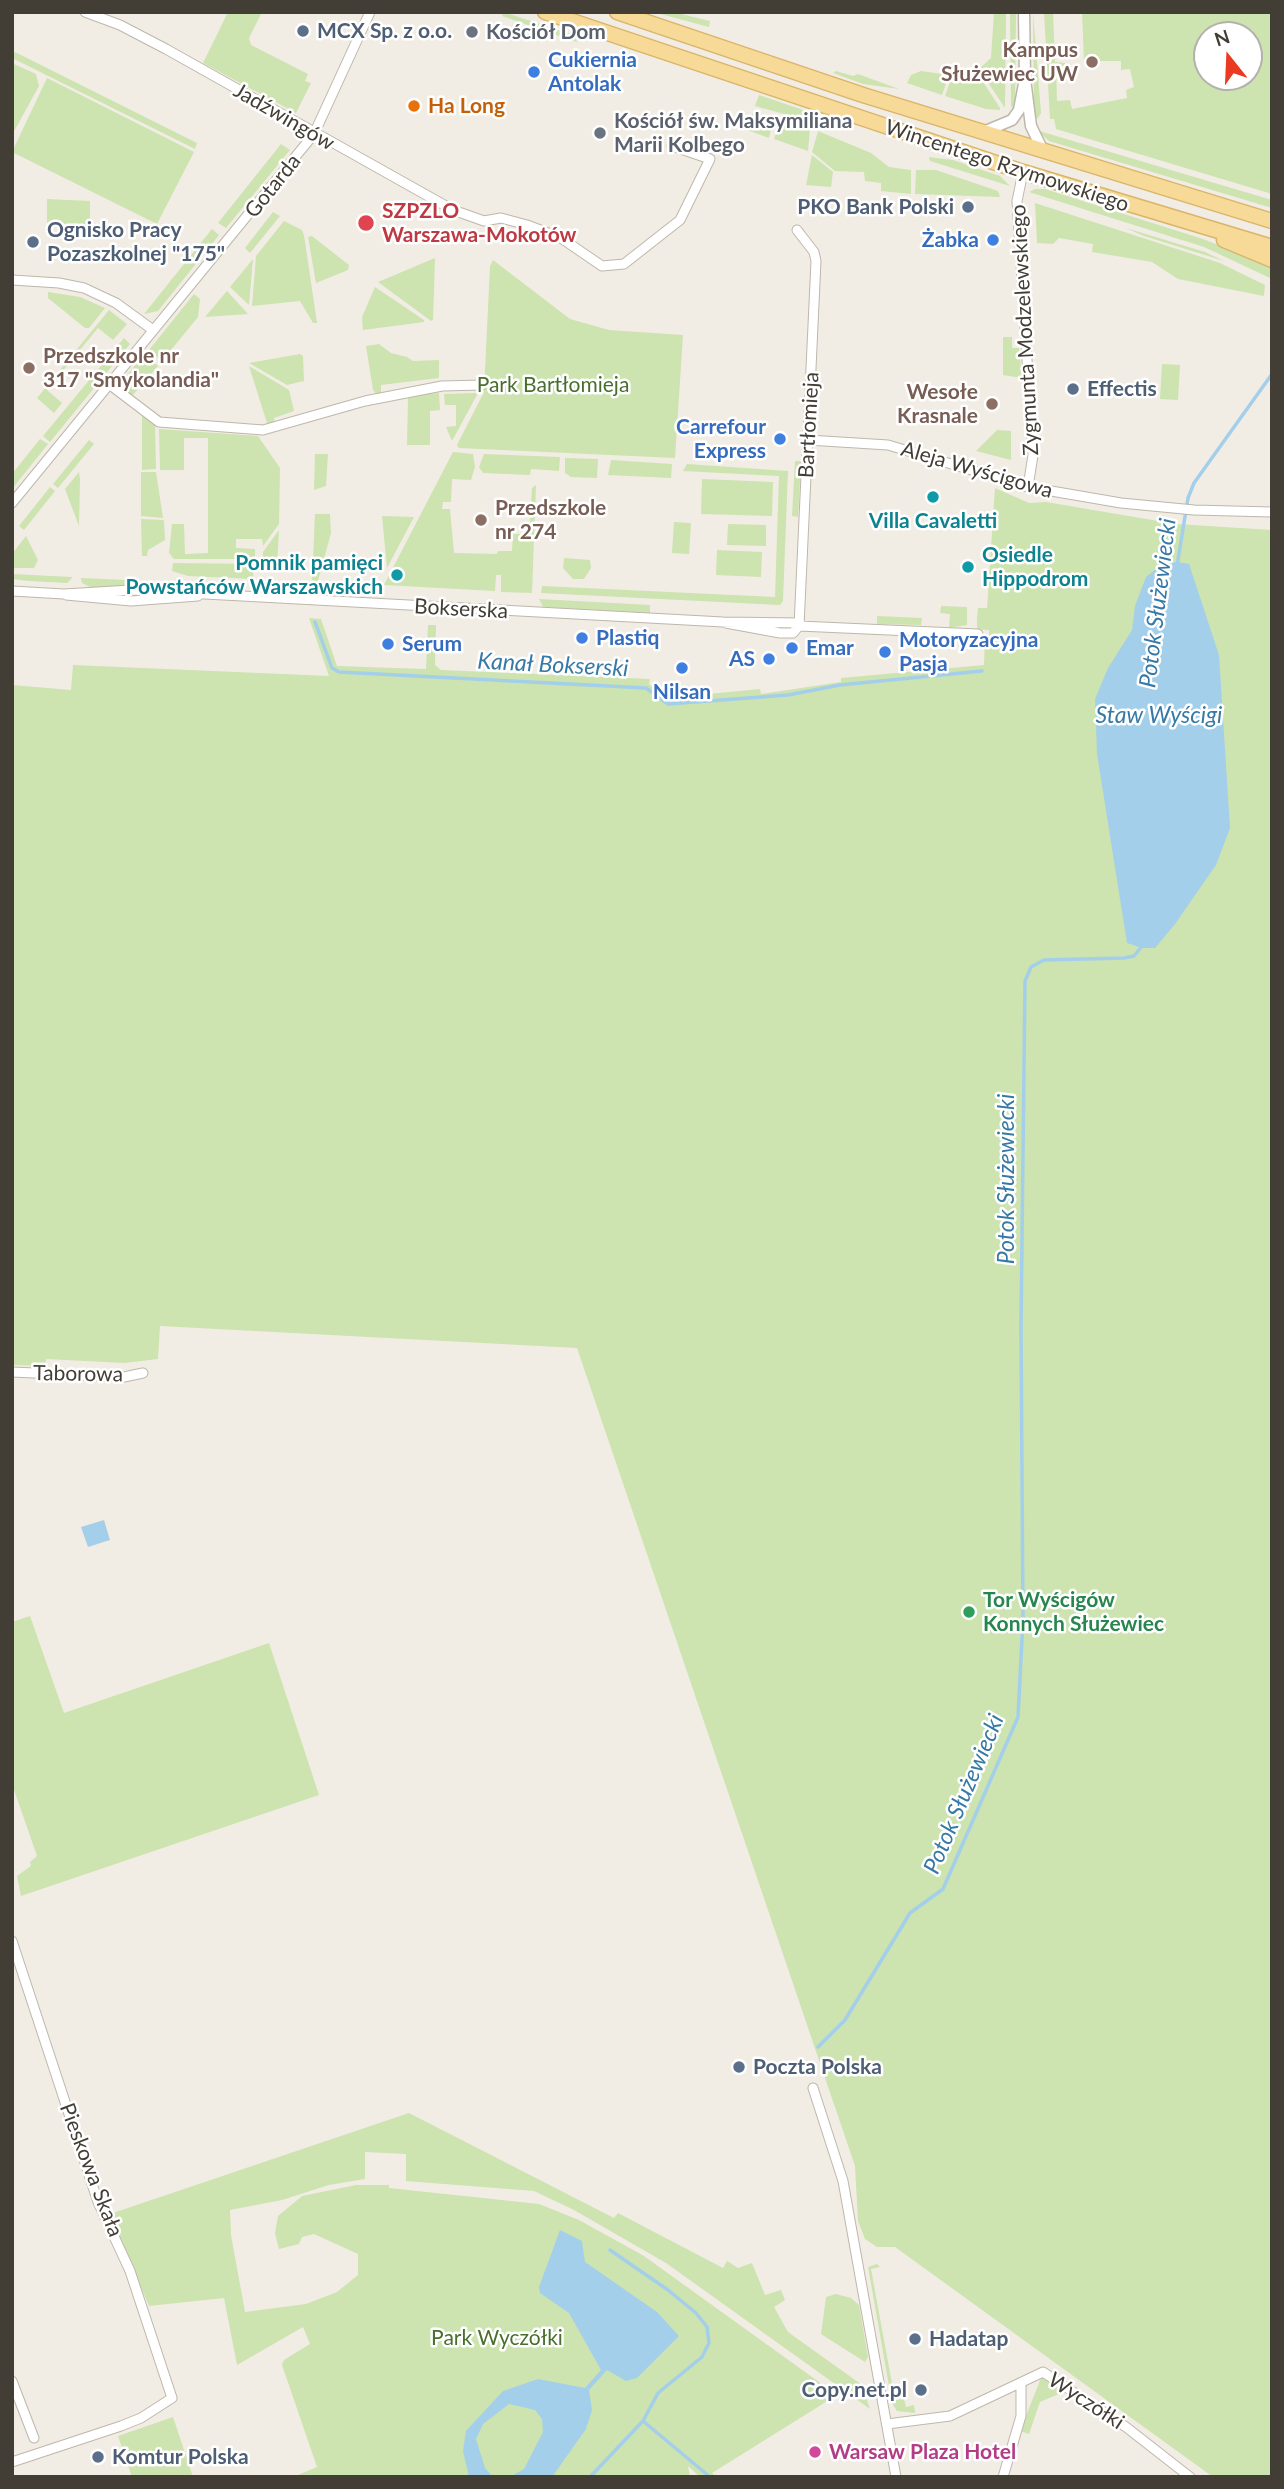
<!DOCTYPE html>
<meta charset="utf-8">
<style>
body{margin:0}
#map{position:relative;width:1284px;height:2489px;overflow:hidden;background:#f1ede4;font-family:Lato,sans-serif}
canvas{display:block}
.frame{position:absolute;inset:0;border:14px solid #423d35;pointer-events:none}
.north{position:absolute;left:1193px;top:21px;width:70px;height:70px;box-sizing:border-box;background:#fff;border:2px solid #b3b1ae;border-radius:50%;rotate:342deg;font-size:19px;font-weight:700;line-height:28px;text-align:center;color:#423d35}
.north::after{content:'';display:block;margin:auto;width:24px;height:32px;background:#ea3b22;clip-path:polygon(50% 0,100% 100%,50% 72%,0 100%)}
</style>
<div id="map">
<canvas width="1284" height="2489"></canvas>
<div class="frame"></div>
<div class="north">N</div>
</div>
<script>
const c = document.querySelector('canvas').getContext('2d');
c.lineJoin = 'round';
function fill(path, color) {
  c.fillStyle = color;
  c.fill(path, 'evenodd');
}
function toPath(rows) {
  const path = new Path2D();
  for (const r of rows) {
    path.moveTo(r[0], r[1]);
    for (let i = 2; i < r.length; i += 2) path.lineTo(r[i], r[i + 1]);
  }
  return path;
}
function strokePath(path, color, width, dash) {
  c.strokeStyle = color;
  c.lineWidth = width;
  c.lineCap = dash ? 'butt' : 'round';
  c.setLineDash(dash || []);
  c.stroke(path);
}
function write(font, color, halo, rows, align = 'center') {
  c.font = font + ' Lato,sans-serif';
  c.lineWidth = 5;
  c.setLineDash([]);
  c.textBaseline = 'middle';
  c.strokeStyle = halo;
  c.fillStyle = color;
  for (const [text, x, y, turn = 0] of rows) {
    c.save();
    c.translate(x, y);
    c.rotate((+turn || 0) * Math.PI / 180);
    c.textAlign = isNaN(turn) ? turn : align;
    if (halo) c.strokeText(text, 0, 0);
    c.fillText(text, 0, 0);
    c.restore();
  }
}
fill(toPath([
 [228,12,262,12,249,38,251,45,308,74,305,81,311,83,296,113,203,63],
 [503,12,574,35,577,42,502,16],
 [653,12,673,12,710,21,709,27],
 [994,12,1006,12,1005,108,979,69,991,58],
 [1010,12,1016,12,1015,111,1011,106],
 [1033,12,1041,113,1038,118,1034,117],
 [1044,12,1053,12,1055,62,1065,63,1065,66,1056,67,1057,101,1070,100,1072,109,1127,98,1126,90,1134,87,1130,69,1121,70,1121,61,1084,61,1082,12,1272,12,1272,194,1056,129,1054,119,1050,119],
 [1249,35,1249,77,1207,77,1207,35],
 [15,52,197,143,195,149,12,58],
 [12,63,36,74,39,86,12,135],
 [836,71,853,76,858,74,899,89,863,84,833,73],
 [921,71,949,75,942,95,907,83,911,75],
 [976,71,1000,108,1000,110,986,109,945,96,952,76,964,77],
 [47,78,194,152,157,224,12,152],
 [759,95,809,112,806,120,755,106],
 [752,114,774,117,769,138,747,130],
 [781,120,810,129,808,151,774,139],
 [1036,130,1272,200,1272,208,1049,141],
 [818,131,871,153,889,167,911,170,911,194,881,191,881,183,865,181,864,172,835,171,812,152],
 [281,144,290,150,226,228,218,223],
 [812,155,833,172,831,187,806,185],
 [929,157,953,160,1000,176,1010,186,930,161],
 [916,170,936,170,998,191,1000,197,915,194],
 [1035,189,1045,189,1203,239,1272,266,1272,279,1204,247,1029,192],
 [47,199,90,201,90,225,47,223],
 [1035,203,1220,263,1265,285,1264,296,1178,279,1152,262,1092,252,1093,244,1059,238,1053,244,1037,243],
 [273,212,280,216,250,253,245,248],
 [284,221,302,230,304,235,317,323,313,323,300,301,252,306,256,256],
 [1126,228,1205,252,1224,261,1144,236],
 [212,229,219,235,158,311,144,314],
 [312,236,349,265,348,270,316,283,308,237],
 [435,258,433,320,431,321,378,282],
 [253,259,249,305,230,287],
 [493,260,570,319,609,330,683,335,675,458,459,448,457,445,484,392,490,266],
 [375,287,424,320,424,322,363,330,362,317],
 [227,291,248,314,205,317],
 [48,292,80,297,105,308,89,328,85,328,48,298],
 [194,294,200,299,198,317,162,361,149,350],
 [109,310,127,324,113,340,98,328,47,390,62,403,54,413,37,398],
 [1003,337,1012,337,1012,348,1019,348,1022,378,1003,375],
 [124,338,130,344,50,442,43,436],
 [379,344,391,353,407,357,413,361,439,360,439,378,381,385,381,393,376,394,373,390,366,346],
 [144,354,158,366,132,396,119,385],
 [300,354,303,356,304,381,287,385,249,363],
 [1162,364,1180,365,1178,400,1160,399],
 [249,366,289,390,294,411,274,418,275,423,267,423],
 [439,393,440,410,430,411,430,445,407,445,408,398,413,394],
 [478,393,452,441,446,427,456,426,456,405,445,405,444,394],
 [142,414,155,424,156,469,142,470],
 [159,429,258,436,280,468,279,524,263,546,262,539,236,539,236,548,255,549,255,559,174,559,169,553,172,524,184,524,185,554,208,553,208,438,184,438,184,470,160,470],
 [997,430,1011,431,1011,460,976,451],
 [40,439,48,444,12,489,12,474],
 [89,440,94,444,58,488,53,484],
 [453,452,473,454,475,467,471,480,452,479,451,502,443,502,442,509,450,509,454,553,497,554,498,551,512,551,513,534,529,534,532,488,536,485,532,593,501,592,501,575,496,575,495,591,384,585],
 [315,454,328,454,326,486,314,490],
 [484,454,560,457,559,471,531,469,530,475,483,473,479,467],
 [565,458,598,459,597,478,571,477,565,473],
 [611,460,672,464,671,478,608,475],
 [795,461,801,461,798,517,792,516],
 [687,464,788,471,783,601,780,605,541,593,542,586,775,597,779,476,683,471],
 [79,472,80,479,79,526,65,489],
 [141,472,156,472,163,518,141,516],
 [702,479,773,482,772,516,701,514],
 [50,487,55,491,24,530,19,526],
 [995,488,1029,503,1046,502,1176,524,1272,530,1272,2477,1213,2477,895,2247,877,2247,865,2239,858,2221,855,2166,577,1348,160,1326,158,1359,124,1363,46,1359,45,1366,12,1365,12,685,71,690,73,665,329,676,309,618,321,619,337,666,426,669,428,625,436,625,435,665,441,670,650,679,649,684,667,698,760,689,761,694,841,682,841,678,984,665,985,638,989,638,989,630,977,629,977,618,978,608,987,608],
 [315,514,330,514,331,533,318,581,312,582],
 [382,516,414,517,387,568],
 [141,519,164,520,165,540,148,550,147,556,142,556],
 [674,522,691,523,689,554,672,553],
 [728,524,766,525,766,546,727,545],
 [279,530,277,566,262,566,263,552],
 [26,536,38,560,34,568,12,568,12,554],
 [717,550,762,552,761,577,716,575],
 [564,558,590,560,591,568,584,579,573,579,563,568],
 [173,563,254,564,253,579,188,576,172,571],
 [12,574,72,577,72,578,67,583,29,581,12,579],
 [81,578,127,580,128,587,90,587,82,583],
 [539,599,650,605,650,613,543,607],
 [941,606,967,607,967,625,949,628,950,614,940,613],
 [877,616,922,618,921,625,877,624],
 [30,1616,64,1713,269,1643,319,1795,21,1896,17,1876,31,1866,30,1862,37,1856,12,1784,12,1622],
 [409,2113,614,2218,618,2213,723,2268,727,2261,738,2268,752,2263,765,2295,781,2290,785,2300,774,2307,788,2332,862,2385,870,2409,666,2263,574,2210,534,2191,406,2181,406,2154,365,2152,365,2179,329,2185,282,2200,230,2210,231,2235,245,2312,306,2304,337,2292,358,2275,358,2254,314,2234,302,2237,299,2244,279,2249,275,2233,278,2216,302,2196,356,2185,389,2185,389,2188,539,2204,579,2220,644,2256,837,2395,712,2473,716,2477,700,2477,688,2466,690,2477,293,2477,317,2467,282,2365,284,2360,310,2344,303,2327,237,2365,224,2298,149,2306,110,2214],
 [877,2264,880,2267,871,2269,895,2400,904,2399,906,2407,914,2405,915,2413,897,2411,892,2403,868,2267],
 [836,2294,851,2298,859,2305,868,2357,865,2362,821,2334,826,2297],
 [1041,2378,1049,2381,1061,2393,1040,2402,1029,2434,1020,2431],
 [173,2417,193,2477,132,2477,118,2436]
]), '#cde3b0');
fill(toPath([
 [1177,562,1189,564,1219,655,1230,828,1216,865,1175,924,1155,948,1142,948,1127,943,1097,754,1095,699,1108,668,1132,630,1135,606,1146,577,1162,564],
 [104,1520,110,1540,88,1547,81,1527],
 [560,2230,582,2241,585,2262,657,2312,679,2336,637,2378,626,2381,607,2370,589,2390,592,2410,586,2429,552,2477,510,2477,524,2469,543,2432,542,2419,535,2410,509,2404,483,2424,476,2439,485,2468,493,2477,508,2477,469,2477,463,2451,466,2431,503,2391,538,2379,585,2388,601,2370,569,2313,540,2293,539,2287]
]), '#a4cfea');
strokePath(toPath([
 [1177,566,1188,498,1194,483,1272,374],
 [315,622,332,668,339,672,646,688,668,704,788,695,840,685,982,671],
 [818,2047,845,2020,910,1913,943,1889,1018,1717,1023,1619,1021,1326,1025,981,1031,967,1044,960,1124,958,1134,956,1142,946],
 [643,2421,710,2477],
 [590,2477,643,2421,658,2393,702,2357,709,2343,707,2327,696,2313,668,2290,610,2250]
]), '#a4cfea', 3.5);
const minor = toPath([
 [85,12,120,25,166,49,453,210,484,221,501,218,527,225,561,238,602,266,624,264,680,220,710,159,672,146],
 [1023,172,1017,201,1033,455,1028,487],
 [797,230,814,252,816,261,799,626],
 [12,280,59,283,84,288,116,303,153,330],
 [109,384,159,422,263,430,365,401,442,386,482,385],
 [808,440,888,445,1028,487,1121,503,1194,510,1272,512],
 [12,503,314,134,370,12],
 [12,591,64,594,131,590,723,622,800,623],
 [66,595,131,601,198,596],
 [726,623,780,633,793,633,799,626,978,634],
 [12,1372,124,1377,143,1373],
 [12,1941,98,2202,130,2271,172,2398,141,2418,121,2426,12,2462],
 [813,2088,843,2181,896,2477],
 [12,2381,34,2438],
 [887,2424,950,2416,1043,2372,1126,2427,1190,2477],
 [1003,2477,1021,2416,1021,2384]
]);
const tertiary = toPath([
 [1024,12,1025,79,1031,126,1043,151],
 [983,132,1012,120,1019,110,1024,84]
]);
const primary = toPath([
 [545,12,1023,172,1272,247],
 [617,12,863,95,1272,221],
 [1224,240,1272,260]
]);
strokePath(minor, '#beb7ab', 11);
strokePath(tertiary, '#beb7ab', 13);
strokePath(primary, '#dab569', 17);
strokePath(minor, '#fff', 9);
strokePath(tertiary, '#fff', 10);
strokePath(primary, '#f7d998', 14);
for (const [x, y, r, color] of [
 [303,31,7,"#5c6f8a"],
 [472,32,7,"#6b7280"],
 [1092,62,7,"#8d6e63"],
 [534,72,7,"#3f7fe0"],
 [414,106,7,"#e8710a"],
 [600,133,7,"#6b7280"],
 [968,207,7,"#5c6f8a"],
 [366,223,9,"#e0444e"],
 [993,240,7,"#3f7fe0"],
 [33,242,7,"#5c6f8a"],
 [29,368,7,"#8d6e63"],
 [1073,389,7,"#5c6f8a"],
 [992,404,7,"#8d6e63"],
 [780,439,7,"#3f7fe0"],
 [933,497,7,"#0f9aa8"],
 [481,520,7,"#8d6e63"],
 [968,567,7,"#0f9aa8"],
 [397,575,7,"#0f9aa8"],
 [582,638,7,"#3f7fe0"],
 [388,644,7,"#3f7fe0"],
 [792,648,7,"#3f7fe0"],
 [885,652,7,"#3f7fe0"],
 [769,659,7,"#3f7fe0"],
 [682,668,7,"#3f7fe0"],
 [969,1612,7,"#2e9e5b"],
 [739,2067,7,"#5c6f8a"],
 [915,2339,7,"#5c6f8a"],
 [921,2390,7,"#5c6f8a"],
 [815,2452,7,"#d1479c"],
 [98,2457,7,"#5c6f8a"]
]) {
  const dot = new Path2D();
  dot.arc(x, y, r, 0, 2 * Math.PI);
  c.fillStyle = color;
  c.fill(dot);
  strokePath(dot, '#fff', 2.5);
}
write('bold 21px', '#4e5e75', '#fff', [
 ["MCX Sp. z o.o.",317,31],
 ["PKO Bank Polski",954,207,"right"],
 ["Ognisko Pracy",47,230],
 ["Pozaszkolnej \"175\"",47,254],
 ["Effectis",1087,389],
 ["Poczta Polska",753,2067],
 ["Hadatap",929,2339],
 ["Copy.net.pl",907,2390,"right"],
 ["Komtur Polska",112,2457]
], 'left');
write('bold 21px', '#5b616d', '#fff', [
 ["Kościół Dom",486,32],
 ["Kościół św. Maksymiliana",614,121],
 ["Marii Kolbego",614,145]
], 'left');
write('bold 21px', '#785e54', '#fff', [
 ["Kampus",1078,50],
 ["Służewiec UW",1078,74],
 ["Przedszkole nr",43,356,"left"],
 ["317 \"Smykolandia\"",43,380,"left"],
 ["Wesołe",978,392],
 ["Krasnale",978,416],
 ["Przedszkole",495,508,"left"],
 ["nr 274",495,532,"left"]
], 'right');
write('bold 21px', '#366cbe', '#fff', [
 ["Cukiernia",548,60],
 ["Antolak",548,84],
 ["Żabka",979,240,"right"],
 ["Carrefour",766,427,"right"],
 ["Express",766,451,"right"],
 ["Plastiq",596,638],
 ["Motoryzacyjna",899,640],
 ["Pasja",899,664],
 ["Serum",402,644],
 ["Emar",806,648],
 ["AS",755,659,"right"],
 ["Nilsan",682,692,"center"]
], 'left');
write('bold 21px', '#c56008', '#fff', [
 ["Ha Long",428,106]
], 'left');
write('21px', '#423d35', '#fff', [
 ["Jadźwingów",284,117,30],
 ["Wincentego Rzymowskiego",1007,166,18],
 ["Gotarda",273,186,-51],
 ["Zygmunta Modzelewskiego",1025,330,-93],
 ["Bartłomieja",809,425,-87],
 ["Aleja Wyścigowa",977,470,16],
 ["Bokserska",461,609,3],
 ["Taborowa",78,1374,1],
 ["Pieskowa Skała",91,2170,69],
 ["Wyczółki",1086,2401,33]
]);
write('bold 21px', '#be3a42', '#fff', [
 ["SZPZLO",382,211],
 ["Warszawa-Mokotów",382,235]
], 'left');
write('21px', '#486f2d', '#fff', [
 ["Park Bartłomieja",553,385],
 ["Park Wyczółki",497,2338]
]);
write('bold 21px', '#0d838f', '#fff', [
 ["Villa Cavaletti",933,521],
 ["Osiedle",982,555,"left"],
 ["Hippodrom",982,579,"left"],
 ["Pomnik pamięci",383,563,"right"],
 ["Powstańców Warszawskich",383,587,"right"]
]);
write('bold 21px', '#27864d', '#fff', [
 ["Tor Wyścigów",983,1600],
 ["Konnych Służewiec",983,1624]
], 'left');
write('bold 21px', '#b23c85', '#fff', [
 ["Warsaw Plaza Hotel",829,2452]
], 'left');
write('italic 23px', '#3679a6', '#fff', [
 ["Potok Służewiecki",1158,603,-83],
 ["Kanał Bokserski",553,665,3],
 ["Staw Wyścigi",1159,716],
 ["Potok Służewiecki",1007,1179,-90],
 ["Potok Służewiecki",964,1794,-67]
]);
</script>
